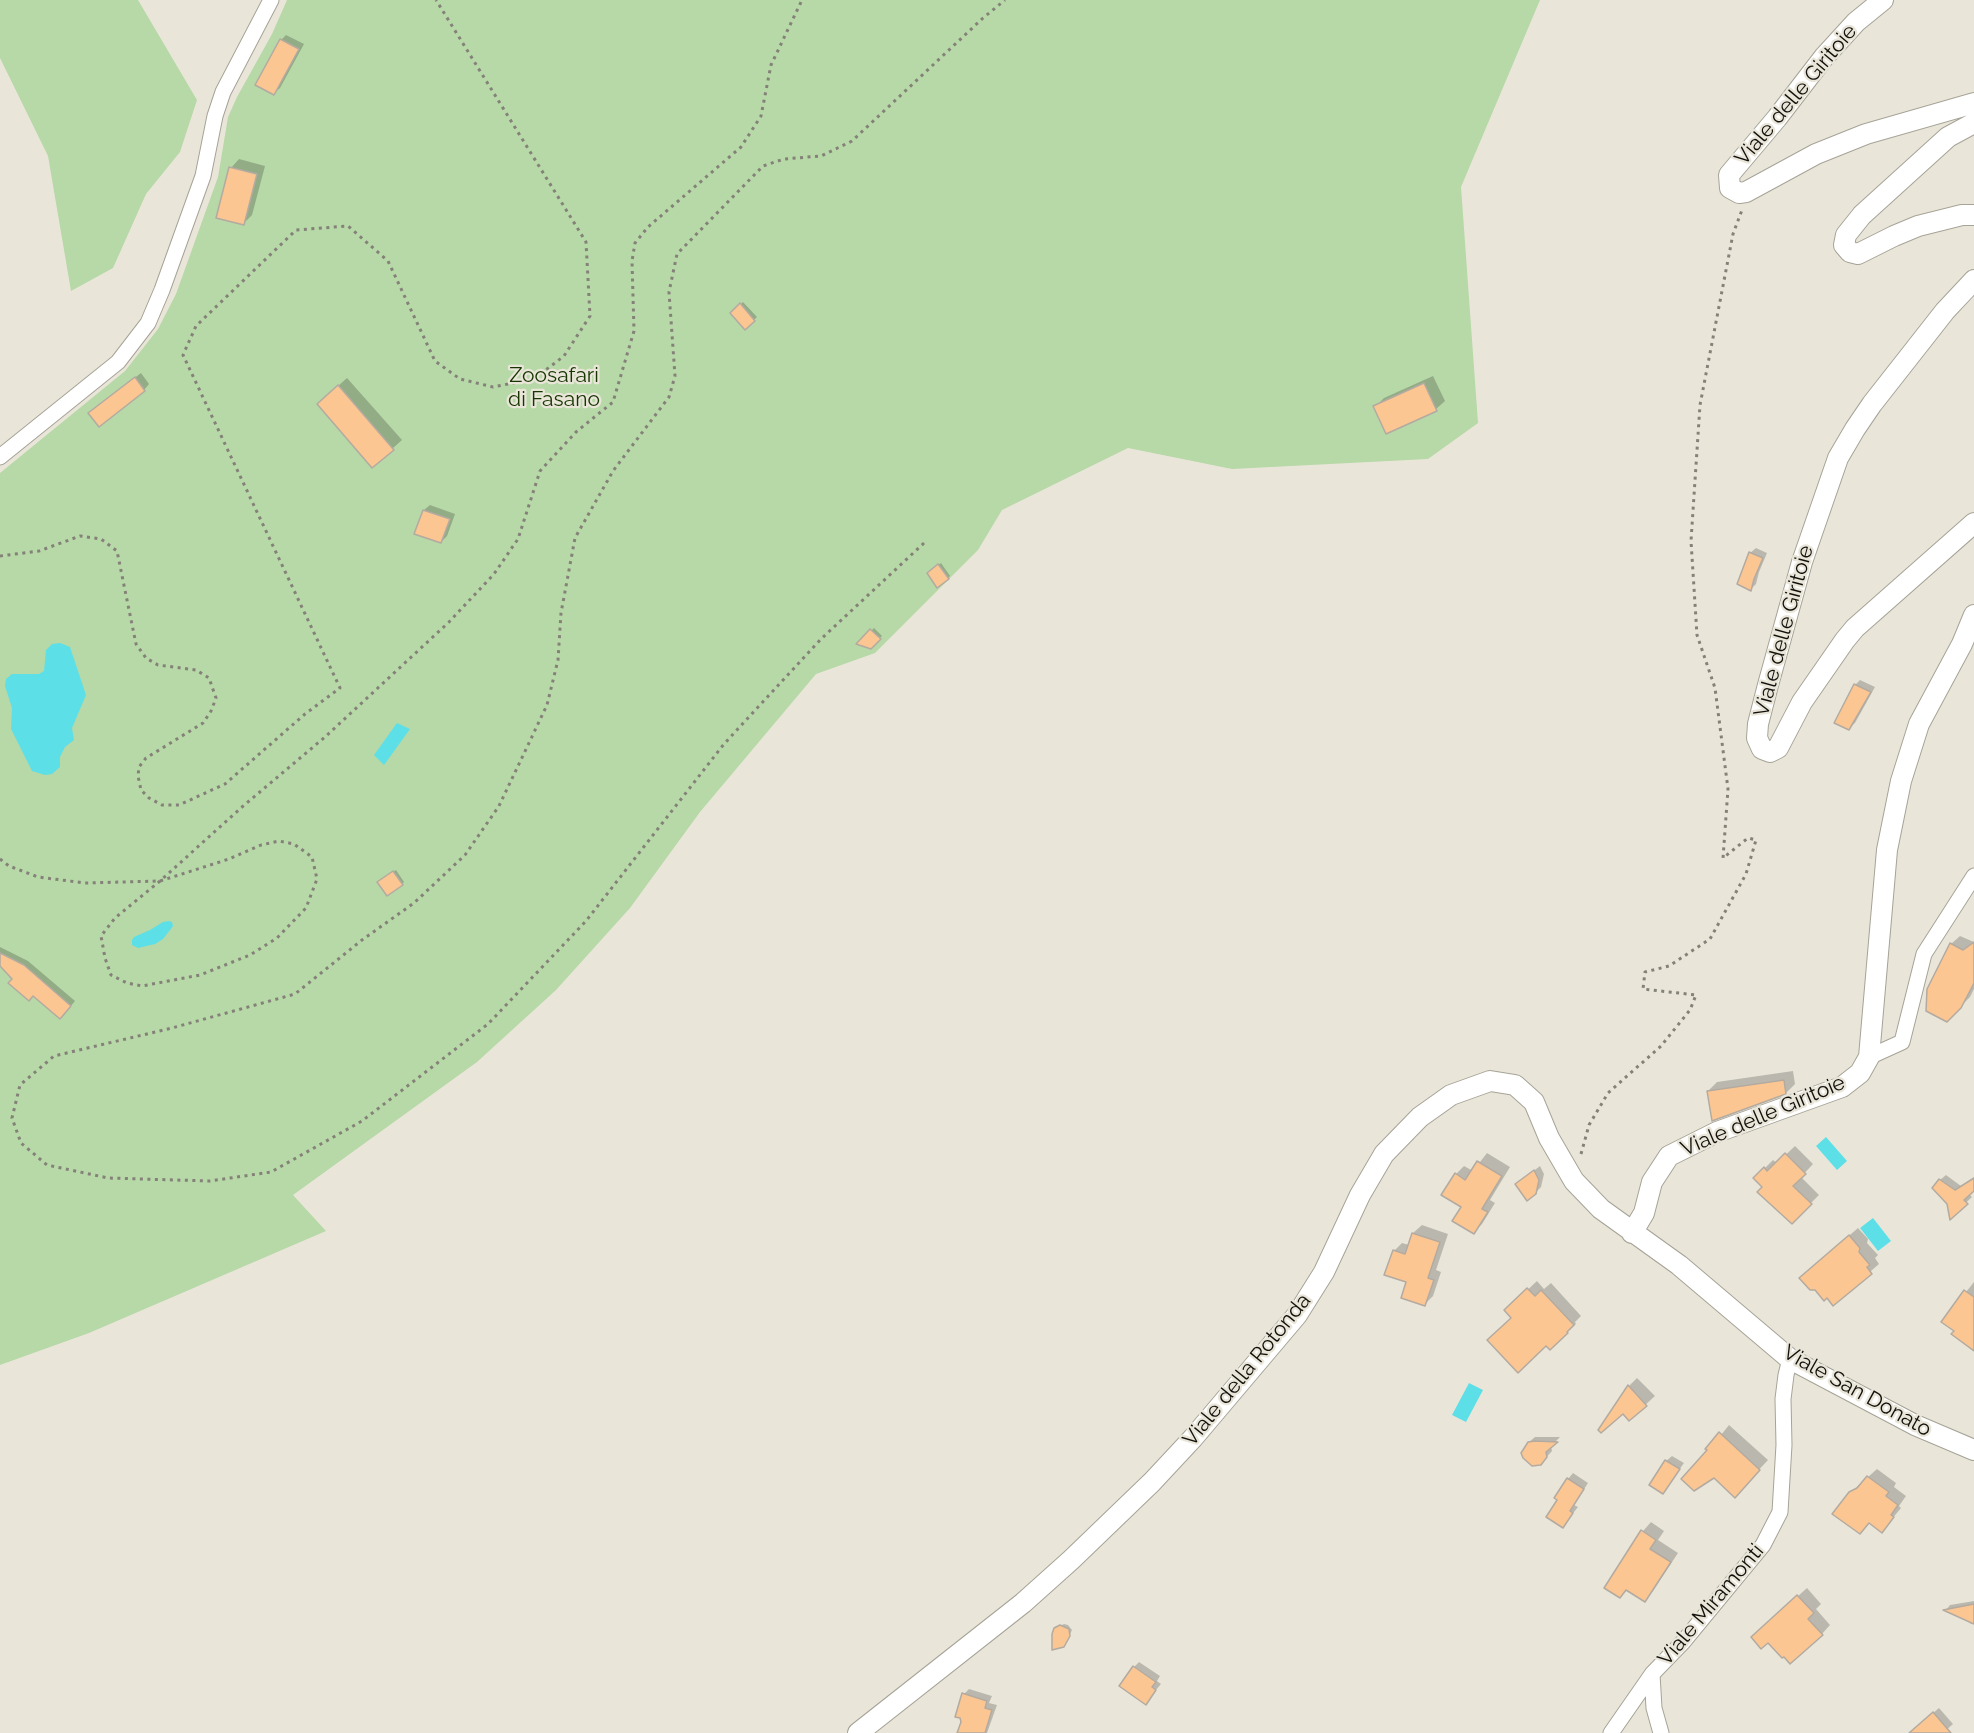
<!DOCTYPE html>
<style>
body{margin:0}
canvas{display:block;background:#e9e6d9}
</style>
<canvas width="1974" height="1733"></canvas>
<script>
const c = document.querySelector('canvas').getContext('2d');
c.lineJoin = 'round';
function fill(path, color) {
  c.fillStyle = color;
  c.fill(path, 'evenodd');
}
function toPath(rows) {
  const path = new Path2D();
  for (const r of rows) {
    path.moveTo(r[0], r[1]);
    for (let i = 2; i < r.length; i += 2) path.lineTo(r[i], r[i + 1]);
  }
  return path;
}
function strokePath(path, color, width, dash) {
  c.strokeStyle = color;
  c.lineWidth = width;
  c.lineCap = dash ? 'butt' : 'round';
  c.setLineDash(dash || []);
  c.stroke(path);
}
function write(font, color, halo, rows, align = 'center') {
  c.font = font + ' Raleway,sans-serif';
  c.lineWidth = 4.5;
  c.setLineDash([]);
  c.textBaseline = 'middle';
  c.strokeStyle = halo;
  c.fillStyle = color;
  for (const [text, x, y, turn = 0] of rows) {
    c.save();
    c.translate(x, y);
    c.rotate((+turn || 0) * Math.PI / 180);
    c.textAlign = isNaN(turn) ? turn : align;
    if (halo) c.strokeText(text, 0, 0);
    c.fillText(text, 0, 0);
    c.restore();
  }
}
fill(toPath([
 [0,0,138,0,197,100,180,152,146,194,113,268,71,291,48,156,0,58],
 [287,0,1540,0,1461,187,1478,423,1428,459,1232,469,1128,448,1002,510,978,550,875,653,816,674,700,812,630,908,556,990,477,1062,293,1195,326,1231,89,1333,0,1365,0,473,125,371,158,329,176,294,218,177,228,117,237,97,272,34]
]), '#b7d8a7');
fill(toPath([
 [60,643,70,647,86,695,72,728,74,740,65,747,60,757,60,767,52,774,45,775,32,771,11,729,12,708,5,686,6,679,12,674,39,674,44,671,46,650,52,644],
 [397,723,410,729,384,765,374,755],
 [169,921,172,922,173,926,163,939,155,944,138,948,132,945,132,940,134,937,150,930,163,922],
 [1826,1137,1847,1161,1837,1170,1816,1146],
 [1873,1218,1891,1241,1878,1251,1860,1228],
 [1469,1383,1483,1390,1466,1422,1452,1415]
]), '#5ddfe7');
fill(toPath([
 [286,35,304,44,280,88,274,93,281,40],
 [239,159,265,166,252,215,243,224,231,168],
 [743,302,757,317,745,328,732,313],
 [141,373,149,384,144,390,96,408],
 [1433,376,1445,401,1436,409,1375,407,1384,398],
 [347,378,402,440,373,466,328,395],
 [430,505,455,514,447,536,441,542,424,510],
 [1756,548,1767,553,1759,572,1756,584,1751,589,1750,553],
 [941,563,950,576,948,578,931,571],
 [874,628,882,636,870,647,859,644],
 [1860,680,1875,687,1855,723,1849,728,1855,685],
 [396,870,404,882,402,884,381,880],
 [1960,936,1974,942,1974,989,1970,997,1947,1020,1951,944],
 [0,947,28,961,75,1001,65,1013,33,994,0,964],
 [1793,1071,1795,1084,1786,1093,1708,1091,1717,1082],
 [1795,1146,1813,1164,1801,1177,1819,1195,1792,1222,1755,1178,1773,1160,1777,1163],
 [1487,1153,1510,1167,1490,1200,1495,1203,1482,1224,1474,1232,1463,1207,1456,1174,1464,1166,1473,1171],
 [1540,1166,1544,1174,1541,1187,1535,1193,1517,1184],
 [1946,1175,1961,1186,1974,1178,1974,1189,1969,1194,1972,1197,1951,1217,1940,1180],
 [1422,1225,1448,1234,1436,1270,1441,1272,1433,1296,1425,1304,1408,1281,1394,1251,1402,1243,1409,1245,1413,1233],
 [1858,1228,1868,1239,1867,1243,1878,1255,1875,1258,1879,1264,1833,1304,1810,1269],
 [1537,1281,1544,1289,1551,1283,1581,1316,1575,1322,1576,1324,1550,1348,1506,1310],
 [1974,1282,1974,1346,1943,1321],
 [1637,1378,1655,1396,1630,1419,1624,1412,1600,1430,1629,1386],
 [1729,1425,1768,1460,1743,1487,1714,1476,1709,1450],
 [1535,1437,1560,1437,1551,1446,1552,1451,1541,1463,1529,1442],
 [1672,1456,1684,1463,1663,1492,1666,1461],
 [1877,1469,1896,1483,1894,1487,1906,1496,1899,1506,1901,1508,1882,1531,1870,1522,1860,1532,1850,1493],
 [1573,1473,1588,1483,1574,1505,1578,1507,1563,1526,1568,1479],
 [1651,1522,1664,1531,1658,1540,1678,1553,1653,1591,1644,1600,1628,1589,1620,1597,1606,1587,1643,1531],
 [1807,1588,1821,1604,1816,1609,1830,1625,1822,1634,1761,1629],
 [1974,1601,1974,1623,1971,1624,1966,1619,1946,1610,1950,1605],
 [1064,1624,1068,1625,1072,1630,1066,1643,1058,1627],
 [1139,1662,1160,1676,1157,1681,1161,1684,1145,1703,1134,1667],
 [969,1689,992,1696,989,1703,997,1705,987,1733,969,1733,959,1730,964,1694],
 [1939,1708,1953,1724,1943,1733,1918,1733,1920,1724]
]), '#0003');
const building = toPath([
 [280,39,299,49,274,95,255,85,280,39],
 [229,167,257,174,244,225,216,218,229,167],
 [740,303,755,321,745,330,730,313,740,303],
 [135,377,145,391,99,427,88,413,135,377],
 [1424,383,1437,411,1386,434,1373,406,1424,383],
 [338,385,394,450,372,468,317,404,338,385],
 [423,510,450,519,441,543,414,534,423,510],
 [1749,552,1763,558,1754,579,1751,591,1737,584,1749,552],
 [938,564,949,579,937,588,927,573,938,564],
 [870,629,881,639,871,649,856,644,870,629],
 [1854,684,1871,692,1849,730,1834,723,1854,684],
 [393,871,403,885,387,896,377,882,393,871],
 [1974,942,1974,983,1961,1008,1947,1022,1926,1011,1927,989,1950,943,1963,950,1974,942],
 [0,953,24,965,71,1006,60,1019,33,996,29,1001,8,983,12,979,0,966,0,953],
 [1784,1080,1786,1094,1712,1121,1707,1091,1784,1080],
 [1785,1153,1806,1174,1793,1186,1812,1204,1792,1224,1757,1192,1762,1187,1753,1178,1764,1167,1767,1171,1785,1153],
 [1477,1161,1502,1176,1482,1209,1488,1212,1474,1234,1452,1221,1461,1207,1441,1195,1455,1173,1465,1180,1477,1161],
 [1534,1170,1539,1180,1536,1194,1527,1201,1515,1184,1534,1170],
 [1974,1178,1974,1191,1964,1200,1968,1204,1950,1220,1947,1204,1932,1188,1939,1179,1955,1190,1974,1178],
 [1412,1233,1440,1242,1428,1278,1434,1280,1425,1306,1401,1298,1406,1282,1384,1275,1393,1250,1405,1254,1412,1233],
 [1849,1235,1860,1248,1859,1252,1870,1265,1867,1267,1872,1274,1833,1306,1827,1298,1824,1301,1815,1290,1810,1290,1799,1278,1849,1235],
 [1527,1288,1535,1296,1541,1290,1574,1325,1567,1332,1568,1333,1550,1350,1546,1346,1518,1373,1487,1340,1511,1318,1504,1310,1527,1288],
 [1964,1290,1974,1297,1974,1351,1951,1334,1954,1331,1941,1322,1964,1290],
 [1628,1385,1647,1406,1629,1421,1623,1414,1601,1433,1598,1430,1628,1385],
 [1719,1432,1760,1470,1735,1498,1714,1478,1694,1491,1681,1479,1707,1450,1705,1449,1719,1432],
 [1535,1441,1558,1442,1546,1452,1547,1457,1541,1465,1532,1466,1523,1458,1521,1453,1528,1442,1535,1441],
 [1665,1460,1680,1469,1663,1494,1649,1485,1665,1460],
 [1867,1476,1889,1492,1886,1496,1898,1505,1891,1515,1894,1517,1882,1533,1869,1523,1860,1534,1832,1514,1849,1492,1857,1488,1867,1476],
 [1567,1478,1584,1489,1570,1511,1573,1513,1563,1528,1546,1517,1557,1500,1554,1498,1567,1478],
 [1641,1530,1656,1540,1650,1549,1671,1562,1645,1602,1626,1590,1620,1598,1604,1588,1641,1530],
 [1797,1595,1814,1613,1808,1619,1823,1635,1790,1664,1784,1657,1782,1658,1768,1643,1761,1649,1751,1637,1797,1595],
 [1974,1604,1974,1624,1943,1610,1974,1604],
 [1060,1625,1069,1629,1070,1636,1064,1647,1052,1650,1052,1634,1054,1628,1060,1625],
 [1133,1666,1156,1682,1152,1687,1156,1690,1146,1705,1119,1686,1133,1666],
 [962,1693,987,1701,985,1708,992,1710,985,1733,957,1733,961,1722,960,1718,955,1717,962,1693],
 [1933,1712,1951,1733,1909,1733,1933,1712]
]);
fill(building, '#fbc691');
strokePath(building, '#b3aaa1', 1.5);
const minor = toPath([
 [0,457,118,362,148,323,162,290,203,176,215,116,223,92,271,0],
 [1869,1057,1902,1042,1924,954,1974,876],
 [1652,1674,1654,1708,1661,1733],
 [1611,1733,1652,1674,1683,1642,1763,1545,1780,1512,1784,1445,1783,1399,1786,1375,1790,1359]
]);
const tertiary = toPath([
 [1883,0,1856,22,1824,57,1777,118,1729,175,1730,188,1739,193,1746,192,1816,154,1866,134,1974,103],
 [1974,123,1948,137,1862,215,1846,235,1844,245,1850,252,1858,254,1894,236,1918,226,1962,215,1974,215],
 [1974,280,1945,311,1872,404,1855,429,1838,458,1802,562,1768,685,1758,724,1757,738,1762,749,1770,752,1778,748,1802,702,1845,640,1855,628,1974,523],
 [1632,1233,1644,1213,1652,1182,1669,1156,1717,1132,1842,1087,1860,1073,1869,1057,1887,850,1901,781,1919,724,1962,644,1974,615],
 [858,1733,1023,1603,1071,1560,1152,1482,1193,1438,1297,1315,1324,1272,1360,1195,1384,1154,1420,1117,1451,1095,1490,1081,1515,1085,1534,1102,1549,1138,1574,1181,1601,1209,1679,1265,1790,1359,1915,1425,1974,1450]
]);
strokePath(minor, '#a6a397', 17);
strokePath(tertiary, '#a6a397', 22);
strokePath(toPath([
 [924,543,821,639,724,744,586,921,488,1024,362,1121,271,1172,210,1181,108,1178,47,1165,21,1143,12,1118,20,1085,54,1056,172,1028,295,994,362,940,414,903,465,855,499,806,547,705,558,660,561,613,575,538,613,471,669,397,675,376,669,292,677,254,763,166,784,159,821,156,852,141,983,18,1005,0],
 [0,556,39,551,80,536,101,539,117,551,136,644,146,658,158,665,196,670,209,678,216,698,211,711,203,723,146,758,139,767,138,776,141,790,149,798,162,805,179,805,225,784,305,714,340,688,183,355,196,326,296,230,348,226,388,261,435,361,460,379,493,387,534,379,564,356,590,316,586,242,436,0],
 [0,859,9,866,38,877,85,883,160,881,229,859,261,845,279,841,294,844,312,857,317,879,306,908,277,938,250,955,200,975,142,986,127,983,111,975,105,958,101,936,115,918,160,881,242,807,325,737,449,622,494,574,518,539,540,471,576,432,613,402,634,331,632,261,635,243,648,227,741,147,761,116,771,65,802,0],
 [1581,1154,1589,1125,1608,1093,1661,1046,1690,1010,1696,995,1643,989,1645,972,1669,966,1710,939,1746,874,1756,840,1748,838,1723,858,1728,789,1715,688,1697,635,1691,541,1700,405,1733,234,1742,210]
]), '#848178', 3, [3, 4.5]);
strokePath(minor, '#fff', 15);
strokePath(tertiary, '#fff', 20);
write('21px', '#12100c', '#e9e6d9', [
 ["Viale delle Giritoie",1796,95,-50],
 ["Viale delle Giritoie",1784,631,-75],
 ["Viale delle Giritoie",1763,1116,-23],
 ["Viale della Rotonda",1247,1370,-51],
 ["Viale San Donato",1857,1391,29],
 ["Viale Miramonti",1711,1605,-50]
]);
write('21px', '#163500', '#e9e6d9', [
 ["Zoosafari",554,376],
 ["di Fasano",554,400]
]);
</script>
